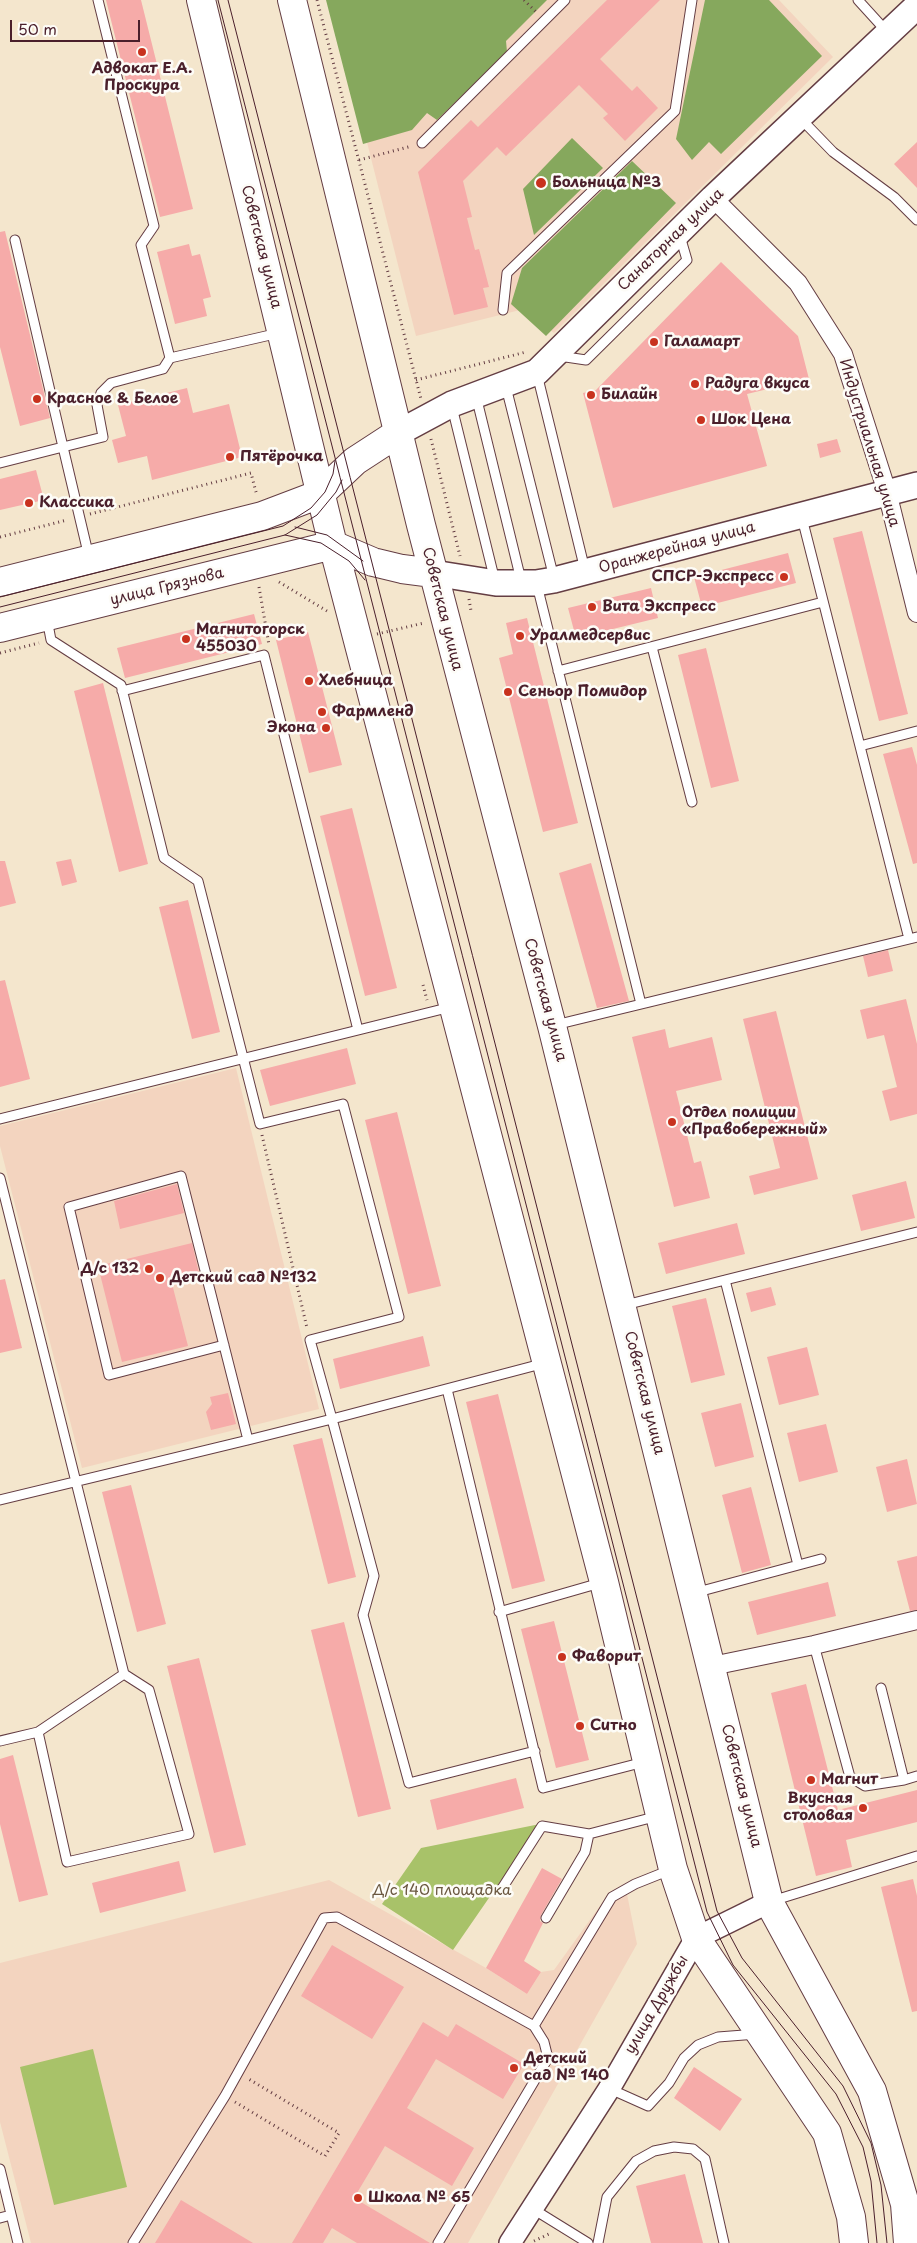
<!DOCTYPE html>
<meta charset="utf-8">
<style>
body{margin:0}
#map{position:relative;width:917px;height:2243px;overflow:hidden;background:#f4e6cd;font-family:"Playpen Sans",sans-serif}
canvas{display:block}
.scale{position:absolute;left:10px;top:20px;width:130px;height:22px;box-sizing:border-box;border:2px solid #4a1f2b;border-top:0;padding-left:6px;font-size:15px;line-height:18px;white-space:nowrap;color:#4a1f2b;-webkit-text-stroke:4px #fdfcf7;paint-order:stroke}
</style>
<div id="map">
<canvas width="917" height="2243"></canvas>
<div class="scale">50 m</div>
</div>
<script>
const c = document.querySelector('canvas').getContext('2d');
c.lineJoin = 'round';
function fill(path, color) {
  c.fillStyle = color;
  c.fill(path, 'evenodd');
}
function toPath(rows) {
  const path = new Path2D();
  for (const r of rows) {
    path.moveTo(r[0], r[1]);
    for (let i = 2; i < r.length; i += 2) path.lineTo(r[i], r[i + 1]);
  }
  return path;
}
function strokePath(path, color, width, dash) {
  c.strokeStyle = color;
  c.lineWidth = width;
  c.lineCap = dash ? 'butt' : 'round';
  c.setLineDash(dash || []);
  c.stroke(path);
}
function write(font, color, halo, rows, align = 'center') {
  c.font = font + ' "Playpen Sans",sans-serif';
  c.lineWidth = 5;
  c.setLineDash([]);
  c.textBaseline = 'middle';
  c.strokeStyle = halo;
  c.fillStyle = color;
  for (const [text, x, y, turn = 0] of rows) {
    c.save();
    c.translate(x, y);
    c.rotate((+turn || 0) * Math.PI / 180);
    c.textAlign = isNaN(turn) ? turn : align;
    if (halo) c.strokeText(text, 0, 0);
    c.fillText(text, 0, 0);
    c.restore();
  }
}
fill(toPath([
 [331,0,779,0,833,57,554,333,524,309,416,336],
 [236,1068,319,1409,82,1468,0,1146,0,1126],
 [329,1880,486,1968,527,1994,541,1972,554,1970,610,1892,625,1884,637,1944,468,2243,31,2243,0,2122,0,1963]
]), '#f3d4bf');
fill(toPath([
 [540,1824,453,1950,382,1904,421,1848],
 [93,2049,127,2187,54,2205,20,2067]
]), '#a8c269');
fill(toPath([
 [326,0,547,0,506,41,507,52,437,120,427,113,412,130,363,144],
 [705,0,769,0,822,56,721,154,709,142,692,160,676,139],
 [572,138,603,168,534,235,523,189],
 [632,161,676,203,546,336,511,304,522,268]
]), '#86a85d');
fill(toPath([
 [106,0,141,0,193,209,160,217],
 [607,0,660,0,600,59,632,91,637,86,658,108,625,141,603,118,608,114,579,85,506,156,497,147,463,181,472,217,467,218,475,250,479,249,489,287,483,288,488,307,454,315,418,172,471,120,478,127],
 [917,142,917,188,894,164],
 [5,231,50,418,20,426,0,347,0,232],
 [189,244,192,256,200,254,211,297,203,299,207,316,175,324,157,252],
 [721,262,798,336,809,379,747,394,767,466,613,508,583,393,596,390],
 [187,388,193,413,229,404,242,457,152,480,147,456,118,463,112,440,126,436,118,405],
 [837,439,841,452,820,458,817,444],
 [36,470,44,500,0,510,0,479],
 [862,531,908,714,879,721,833,538],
 [788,553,796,583,702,607,694,577],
 [651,588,658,618,576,638,568,608],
 [254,614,262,644,125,678,117,648],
 [527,618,578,823,543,832,499,658,513,654,506,623],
 [308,632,342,765,309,773,276,640],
 [706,648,739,781,711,788,678,655],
 [103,683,148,864,119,872,74,691],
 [912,747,917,765,917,863,913,864,883,754],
 [352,808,397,988,365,996,320,816],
 [71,859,77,882,62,886,56,862],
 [0,861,5,861,16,903,0,907],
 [591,863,629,1001,597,1008,559,873],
 [188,900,220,1032,192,1039,159,907],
 [888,950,893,971,868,977,863,956],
 [5,980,30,1079,0,1087,0,981],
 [906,999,917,1044,917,1114,890,1121,882,1091,897,1087,884,1035,867,1039,860,1010],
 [776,1011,818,1179,754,1195,749,1176,780,1168,743,1019],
 [665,1029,669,1048,712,1037,722,1080,676,1091,694,1163,701,1161,710,1198,674,1207,632,1037],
 [347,1048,356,1084,270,1106,260,1070],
 [397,1112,441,1286,408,1294,365,1120],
 [906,1181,915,1218,861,1231,852,1195],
 [177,1184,184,1213,120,1229,114,1201],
 [737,1223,745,1254,666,1274,658,1243],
 [192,1243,199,1273,171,1280,188,1346,122,1362,98,1266],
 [5,1279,22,1348,0,1353,0,1280],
 [771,1287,776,1305,751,1312,746,1293],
 [706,1298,725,1375,691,1383,672,1306],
 [423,1336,430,1366,340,1389,333,1359],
 [807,1347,819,1395,779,1405,767,1357],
 [228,1393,236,1424,211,1430,206,1412,212,1404,210,1397],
 [498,1394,545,1581,512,1589,466,1402],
 [741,1403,754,1457,715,1467,701,1413],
 [826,1424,838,1472,799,1482,787,1433],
 [322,1438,356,1577,328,1584,293,1445],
 [907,1459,917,1504,887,1512,876,1467],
 [131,1485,166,1624,137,1632,102,1492],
 [751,1487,771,1565,742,1573,722,1495],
 [917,1556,917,1610,910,1611,897,1561],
 [828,1582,836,1616,757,1635,748,1602],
 [554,1621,589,1760,556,1768,521,1629],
 [344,1622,391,1809,358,1817,311,1630],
 [199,1658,246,1845,214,1853,167,1666],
 [806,1684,838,1810,917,1790,917,1822,846,1840,852,1867,816,1876,771,1693],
 [13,1755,48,1895,19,1902,0,1824,0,1759],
 [516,1778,524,1808,437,1830,430,1800],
 [179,1861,186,1891,100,1913,92,1883],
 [542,1868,562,1879,541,1915,540,1921,543,1923,524,1961,541,1972,527,1994,486,1968],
 [913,1879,917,1896,917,2011,912,2012,881,1887],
 [332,1945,404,1987,372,2039,301,1996],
 [423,2022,448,2037,456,2024,524,2064,503,2099,436,2059,407,2108,474,2148,452,2186,385,2146,354,2198,430,2243,357,2243,332,2228,323,2243,292,2243],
 [694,2067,742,2099,720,2131,674,2098],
 [685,2174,703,2243,651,2243,636,2186],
 [181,2200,253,2243,155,2243]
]), '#f6aba9');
const service = toPath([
 [858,0,888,33],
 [801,119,833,152,894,197,917,220],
 [422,143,565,0],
 [503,310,507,273,675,111,692,0],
 [559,356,586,360,687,260,680,236],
 [170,358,279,333],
 [537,374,585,570],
 [506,387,554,578],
 [476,396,521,580],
 [452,407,495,581],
 [0,463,63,447,15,240],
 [802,518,909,939],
 [89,557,63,447,103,437,97,405,101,393,111,383,163,369,170,358,141,245,154,226,98,0],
 [537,585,641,1004],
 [47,619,51,640,121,685,164,858,198,881,260,1124,343,1104,399,1317,310,1340,332,1419,545,1363],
 [652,647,692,802],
 [558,671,823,602],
 [122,691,264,655,358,1030],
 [860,746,917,731],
 [555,1025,917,937],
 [0,1119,451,1007],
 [0,1178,124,1674,38,1732,0,1741],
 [725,1280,798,1565],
 [625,1305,917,1232],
 [224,1345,109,1375,69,1207,181,1176,248,1440,332,1419,374,1576,363,1615,409,1783,535,1751],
 [447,1389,543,1788,644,1762],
 [0,1500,248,1440],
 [694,1593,821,1559],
 [499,1612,600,1583],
 [814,1645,850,1777,865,1786,904,1780,881,1688],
 [38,1732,67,1862,189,1834,149,1690,124,1674],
 [904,1780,917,1776],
 [501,1890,542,1826,589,1834],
 [772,1901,917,1856],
 [546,1918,585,1852,589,1834,658,1816],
 [534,2026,612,1897,635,1884,670,1870],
 [610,2089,648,2106,669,2083,684,2058,698,2045,718,2037,757,2034],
 [0,2169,18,2243],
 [533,2209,588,2243],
 [0,2218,11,2215],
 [133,2243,225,2096,324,1918,337,1917,534,2026,544,2042,548,2058,438,2243],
 [598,2243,607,2197,636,2161,654,2151,674,2147,693,2149,705,2159,724,2243]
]);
const minor = toPath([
 [713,198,798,283,843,354,887,492,917,613],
 [712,1666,814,1645,917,1620]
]);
const tertiary = toPath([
 [510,2243,609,2089,696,1938,769,1902]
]);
const secondary = toPath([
 [398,433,452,404,537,372,713,198,917,6],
 [433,573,496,583,536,583,554,580,917,485]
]);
const primary = toPath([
 [201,0,333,545,373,562,402,569,433,573],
 [292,0,421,525,552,1026,769,1902,872,2091,905,2204,908,2243],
 [0,582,262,516,320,494,355,461,398,433],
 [0,628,333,545,604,1582,673,1869,696,1938,827,2133,851,2217,854,2243]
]);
strokePath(service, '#643d43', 11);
strokePath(minor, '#643d43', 20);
strokePath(tertiary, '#643d43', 24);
strokePath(secondary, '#643d43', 28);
strokePath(primary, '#643d43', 30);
strokePath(toPath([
 [317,0,421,399],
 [524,0,537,13],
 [359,160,412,146],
 [416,380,526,352],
 [431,439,460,556],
 [90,514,251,473,257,496],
 [0,537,67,520],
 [279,582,327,611],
 [259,587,269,645],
 [469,599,471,611],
 [377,634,424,623],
 [0,653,39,643],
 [423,985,427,1000],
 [262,1135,307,1328],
 [235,2102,325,2156,339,2133,247,2078],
 [534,2241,549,2234]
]), '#643d43', 3, [1, 4]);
strokePath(service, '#fff', 9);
strokePath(minor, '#fff', 18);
strokePath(tertiary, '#fff', 21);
strokePath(secondary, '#fff', 25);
strokePath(primary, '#fff', 28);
strokePath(toPath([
 [218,0,707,1912,733,1965,836,2094,863,2147,871,2181,877,2243],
 [228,0,717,1911,742,1958,843,2086,871,2143,881,2185,887,2243],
 [295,527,327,535,363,561],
 [285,535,321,543,349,561,365,580],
 [0,597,283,526,311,508,325,492,333,474,335,461],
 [0,607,285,535,317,515,336,492,342,480]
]), '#4a1f2b', 1);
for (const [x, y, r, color] of [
 [142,52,5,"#c8321e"],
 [541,183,6,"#c8321e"],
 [654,342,5,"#c8321e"],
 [695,384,5,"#c8321e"],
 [591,395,5,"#c8321e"],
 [37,399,5,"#c8321e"],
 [701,420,5,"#c8321e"],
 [230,457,5,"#c8321e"],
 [29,503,5,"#c8321e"],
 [784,577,5,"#c8321e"],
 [592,607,5,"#c8321e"],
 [520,636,5,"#c8321e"],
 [186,639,5,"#c8321e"],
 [309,681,5,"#c8321e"],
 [508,692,5,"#c8321e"],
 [322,712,5,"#c8321e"],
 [326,728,5,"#c8321e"],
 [672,1122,5,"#c8321e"],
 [149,1269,5,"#c8321e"],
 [160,1278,5,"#c8321e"],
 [562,1657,5,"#c8321e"],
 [580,1726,5,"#c8321e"],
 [811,1780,5,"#c8321e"],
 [863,1808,5,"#c8321e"],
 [514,2068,5,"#c8321e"],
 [358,2198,5,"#c8321e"]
]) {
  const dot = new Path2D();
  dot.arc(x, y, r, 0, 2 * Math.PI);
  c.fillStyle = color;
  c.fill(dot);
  strokePath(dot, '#fdfcf7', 2);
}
write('bold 15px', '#4a1f2b', '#fdfcf7', [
 ["Адвокат Е.А.",142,69,"center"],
 ["Проскура",142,86,"center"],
 ["Больница №3",552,183],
 ["Галамарт",664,342],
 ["Радуга вкуса",705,384],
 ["Билайн",601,395],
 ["Красное & Белое",47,399],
 ["Шок Цена",711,420],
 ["Пятёрочка",240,457],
 ["Классика",39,503],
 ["СПСР-Экспресс",774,577,"right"],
 ["Вита Экспресс",602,607],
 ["Магнитогорск",196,630],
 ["455030",196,647],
 ["Уралмедсервис",530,636],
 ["Хлебница",319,681],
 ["Сеньор Помидор",518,692],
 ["Фармленд",332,712],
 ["Экона",316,728,"right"],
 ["Отдел полиции",682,1113],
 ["«Правобережный»",682,1130],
 ["Д/с 132",139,1269,"right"],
 ["Детский сад №132",170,1278],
 ["Фаворит",572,1657],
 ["Ситно",590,1726],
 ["Магнит",821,1780],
 ["Вкусная",853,1799,"right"],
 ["столовая",853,1816,"right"],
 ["Детский",524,2059],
 ["сад № 140",524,2076],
 ["Школа № 65",368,2198]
], 'left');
write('15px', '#4a1f2b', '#fdfcf7', [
 ["Санаторная улица",671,240,-44],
 ["Советская улица",261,247,76],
 ["Индустриальная улица",869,443,73],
 ["Оранжерейная улица",677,548,-15],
 ["улица Грязнова",167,587,-14],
 ["Советская улица",442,609,76],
 ["Советская улица",545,1000,75],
 ["Советская улица",644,1393,76],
 ["Советская улица",741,1786,76],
 ["улица Дружбы",657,2005,-60]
]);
write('15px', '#6b5841', '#fdfcf7', [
 ["Д/с 140 площадка",442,1891]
]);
</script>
